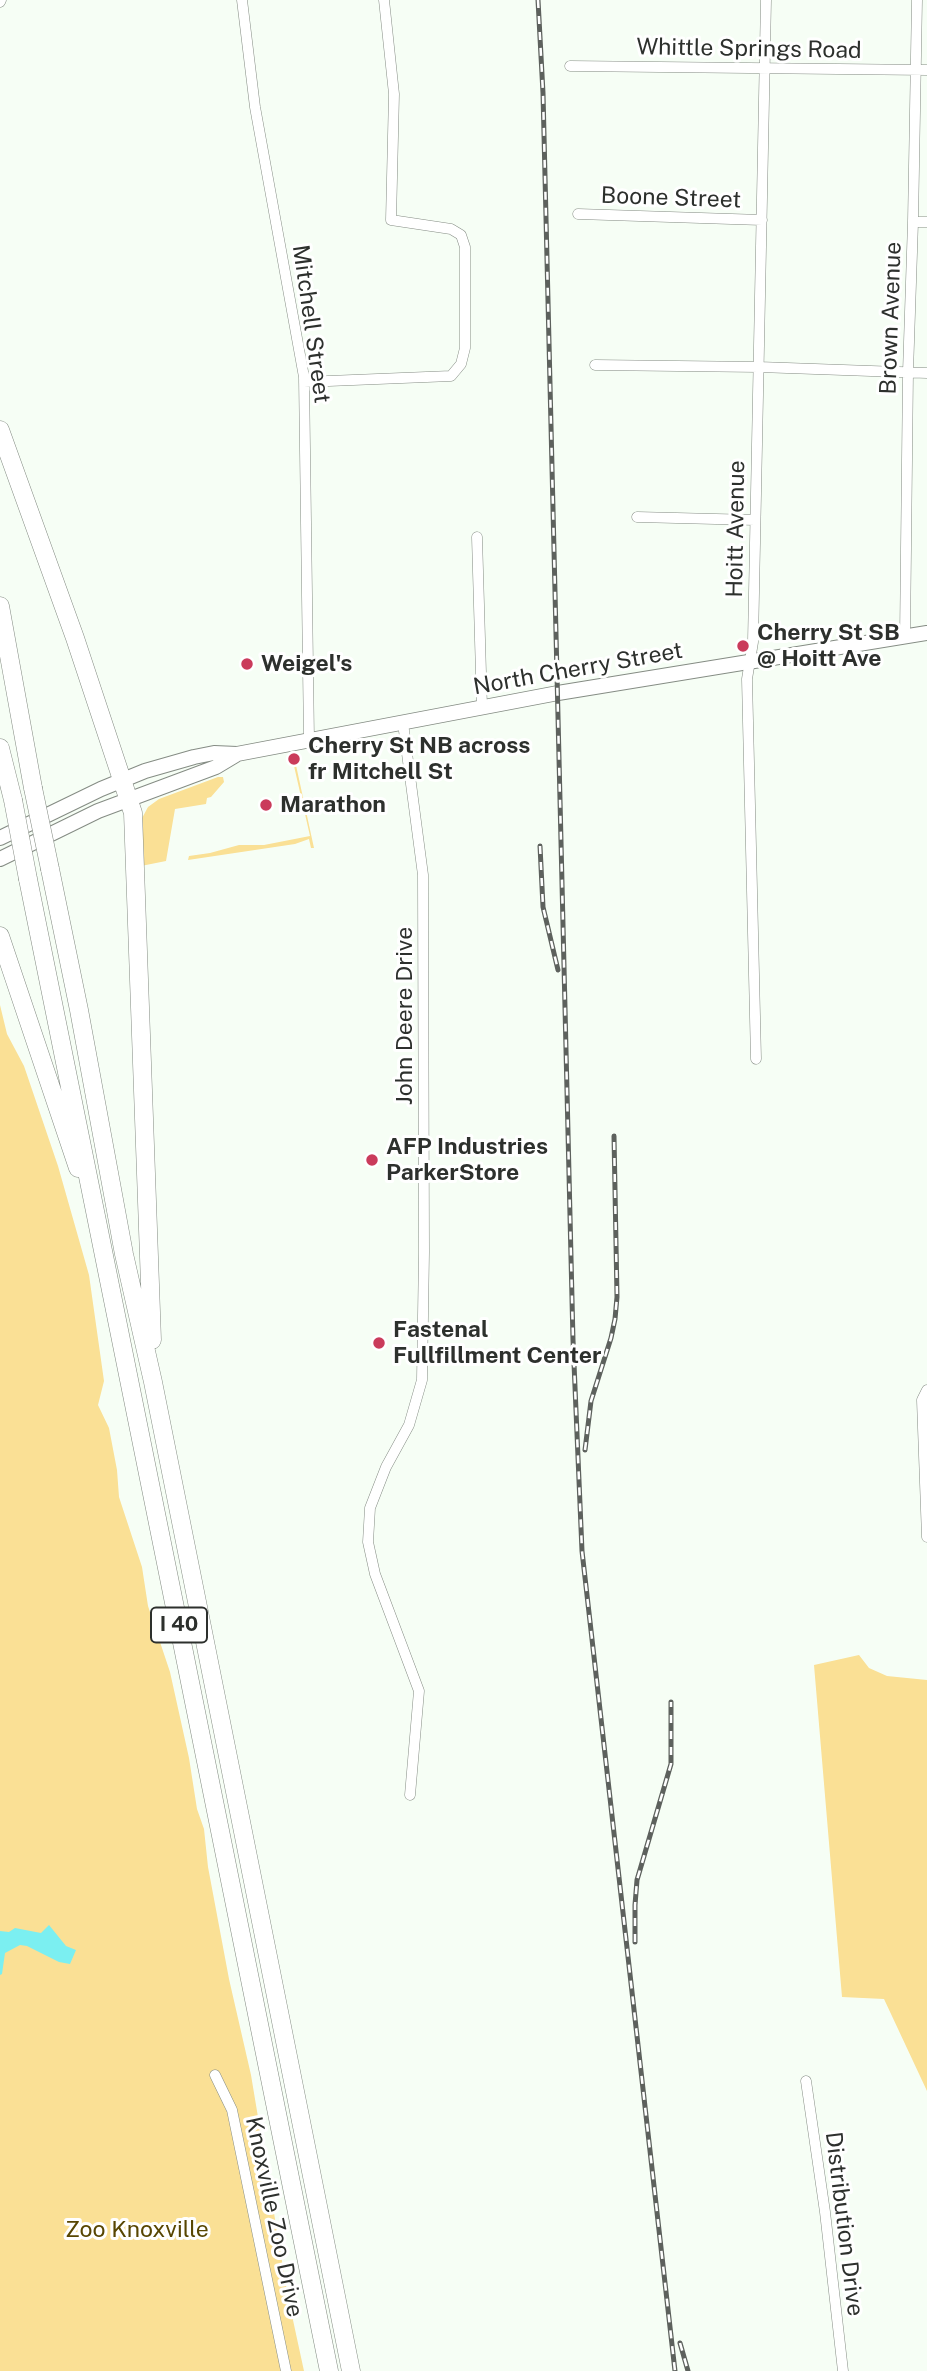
<!DOCTYPE html>
<style>
body{margin:0}
canvas{display:block;background:#f6fef5}
</style>
<canvas width="927" height="2371"></canvas>
<script>
const c = document.querySelector('canvas').getContext('2d');
c.lineJoin = 'round';
function fill(path, color) {
  c.fillStyle = color;
  c.fill(path, 'evenodd');
}
function toPath(rows) {
  const path = new Path2D();
  for (const r of rows) {
    path.moveTo(r[0], r[1]);
    for (let i = 2; i < r.length; i += 2) path.lineTo(r[i], r[i + 1]);
  }
  return path;
}
function strokePath(path, color, width, dash) {
  c.strokeStyle = color;
  c.lineWidth = width;
  c.lineCap = dash ? 'butt' : 'round';
  c.setLineDash(dash || []);
  c.stroke(path);
}
function write(font, color, halo, rows, align = 'center') {
  c.font = font + ' "Public Sans",sans-serif';
  c.lineWidth = 6;
  c.setLineDash([]);
  c.textBaseline = 'middle';
  c.strokeStyle = halo;
  c.fillStyle = color;
  for (const [text, x, y, turn = 0] of rows) {
    c.save();
    c.translate(x, y);
    c.rotate((+turn || 0) * Math.PI / 180);
    c.textAlign = isNaN(turn) ? turn : align;
    if (halo) c.strokeText(text, 0, 0);
    c.fillText(text, 0, 0);
    c.restore();
  }
}
fill(toPath([
 [294,756,314,848,311,848,309,839,295,844,188,860,189,856,210,853,239,845,264,845,310,836,294,766,289,762,291,757],
 [218,777,223,777,224,782,211,797,207,798,206,804,175,809,166,861,141,866,141,820,148,807,159,799],
 [0,1005,7,1034,24,1066,58,1166,89,1275,104,1381,98,1405,109,1428,117,1470,119,1497,142,1567,148,1606,170,1672,189,1758,197,1809,204,1829,208,1867,229,1979,251,2075,288,2297,304,2371,0,2371],
 [859,1655,869,1668,887,1676,927,1680,927,2091,884,1999,842,1997,814,1665]
]), '#fae095');
fill(toPath([
 [49,1925,66,1946,76,1950,70,1964,59,1962,27,1946,20,1945,5,1953,2,1974,0,1975,0,1931,9,1932,15,1928,41,1933]
]), '#7beff1');
const street = toPath([
 [242,0,255,107,304,377,309,740],
 [0,2,1,0],
 [570,66,927,70],
 [578,214,762,220],
 [913,222,927,222],
 [595,365,759,367,927,373],
 [304,382,451,376,461,364,465,348,465,247,461,235,451,229,391,220,394,94,384,0],
 [637,517,755,520],
 [477,537,482,708],
 [905,637,908,372,913,222,917,0],
 [403,723,423,875,424,1252,422,1380,409,1425,386,1467,370,1508,368,1542,375,1574,419,1691,410,1795],
 [756,1059,747,679,753,642,766,0],
 [927,1390,922,1400,927,1537],
 [215,2075,232,2110,286,2371],
 [806,2081,825,2212,843,2371]
]);
const secondary = toPath([
 [0,838,101,789,145,771,194,757,214,753,237,754,558,693,927,633],
 [0,859,98,811,216,767,236,755]
]);
const highway = toPath([
 [0,430,75,638,133,813,152,1340],
 [0,606,33,788],
 [0,748,13,800],
 [50,869,79,1010,124,1254,153,1382,351,2371],
 [28,879,329,2371],
 [0,936,78,1168]
]);
strokePath(street, '#858c84', 11);
strokePath(secondary, '#858c84', 16);
strokePath(highway, '#858c84', 19);
strokePath(street, '#fff', 10);
strokePath(secondary, '#fff', 14);
strokePath(highway, '#fff', 18);
const rail = toPath([
 [538,0,543,93,573,1340,582,1551,675,2371],
 [540,846,543,907,558,970],
 [585,1450,591,1401,611,1338,615,1319,617,1297,614,1136],
 [635,1942,635,1905,637,1880,671,1764,671,1702],
 [680,2343,688,2371]
]);
strokePath(rail, '#5d615d', 5);
strokePath(rail, '#fff', 2.5, [8]);
const highwayBridge = toPath([
 [33,788,50,869],
 [13,800,28,879]
]);
strokePath(highwayBridge, '#858c84', 19, []);
strokePath(highwayBridge, '#fff', 18);
for (const [x, y, r, color] of [
 [743,646,7,"#ca3b5b"],
 [247,664,7,"#ca3b5b"],
 [294,759,7,"#ca3b5b"],
 [266,805,7,"#ca3b5b"],
 [372,1160,7,"#ca3b5b"],
 [379,1343,7,"#ca3b5b"]
]) {
  const dot = new Path2D();
  dot.arc(x, y, r, 0, 2 * Math.PI);
  c.fillStyle = color;
  c.fill(dot);
  strokePath(dot, '#fff', 2.5);
}
for (const [x, y, w] of [
 [179,1625,56]
]) {
  const box = new Path2D();
  box.roundRect(x - w / 2, y - 17.5, w, 35, 5);
  c.fillStyle = '#fff';
  c.fill(box);
  strokePath(box, '#2d302d', 2);
}
write('bold 21px', '#2d302d', null, [
 ["I 40",179,1625]
]);
write('23px', '#2d302d', '#fff', [
 ["Whittle Springs Road",749,49,1],
 ["Boone Street",671,198,2],
 ["Brown Avenue",891,318,-88],
 ["Mitchell Street",311,324,82],
 ["Hoitt Avenue",736,529,-89],
 ["North Cherry Street",578,669,-10],
 ["John Deere Drive",405,1016,-90],
 ["Knoxville Zoo Drive",274,2217,78],
 ["Distribution Drive",844,2224,83]
]);
write('bold 23px', '#2d302d', '#fff', [
 ["Cherry St SB",757,633],
 ["@ Hoitt Ave",757,659],
 ["Weigel's",261,664],
 ["Cherry St NB across",308,746],
 ["fr Mitchell St",308,772],
 ["Marathon",280,805],
 ["AFP Industries",386,1147],
 ["ParkerStore",386,1173],
 ["Fastenal",393,1330],
 ["Fullfillment Center",393,1356]
], 'left');
write('23px', '#584602', '#fff', [
 ["Zoo Knoxville",137,2230]
]);
</script>
